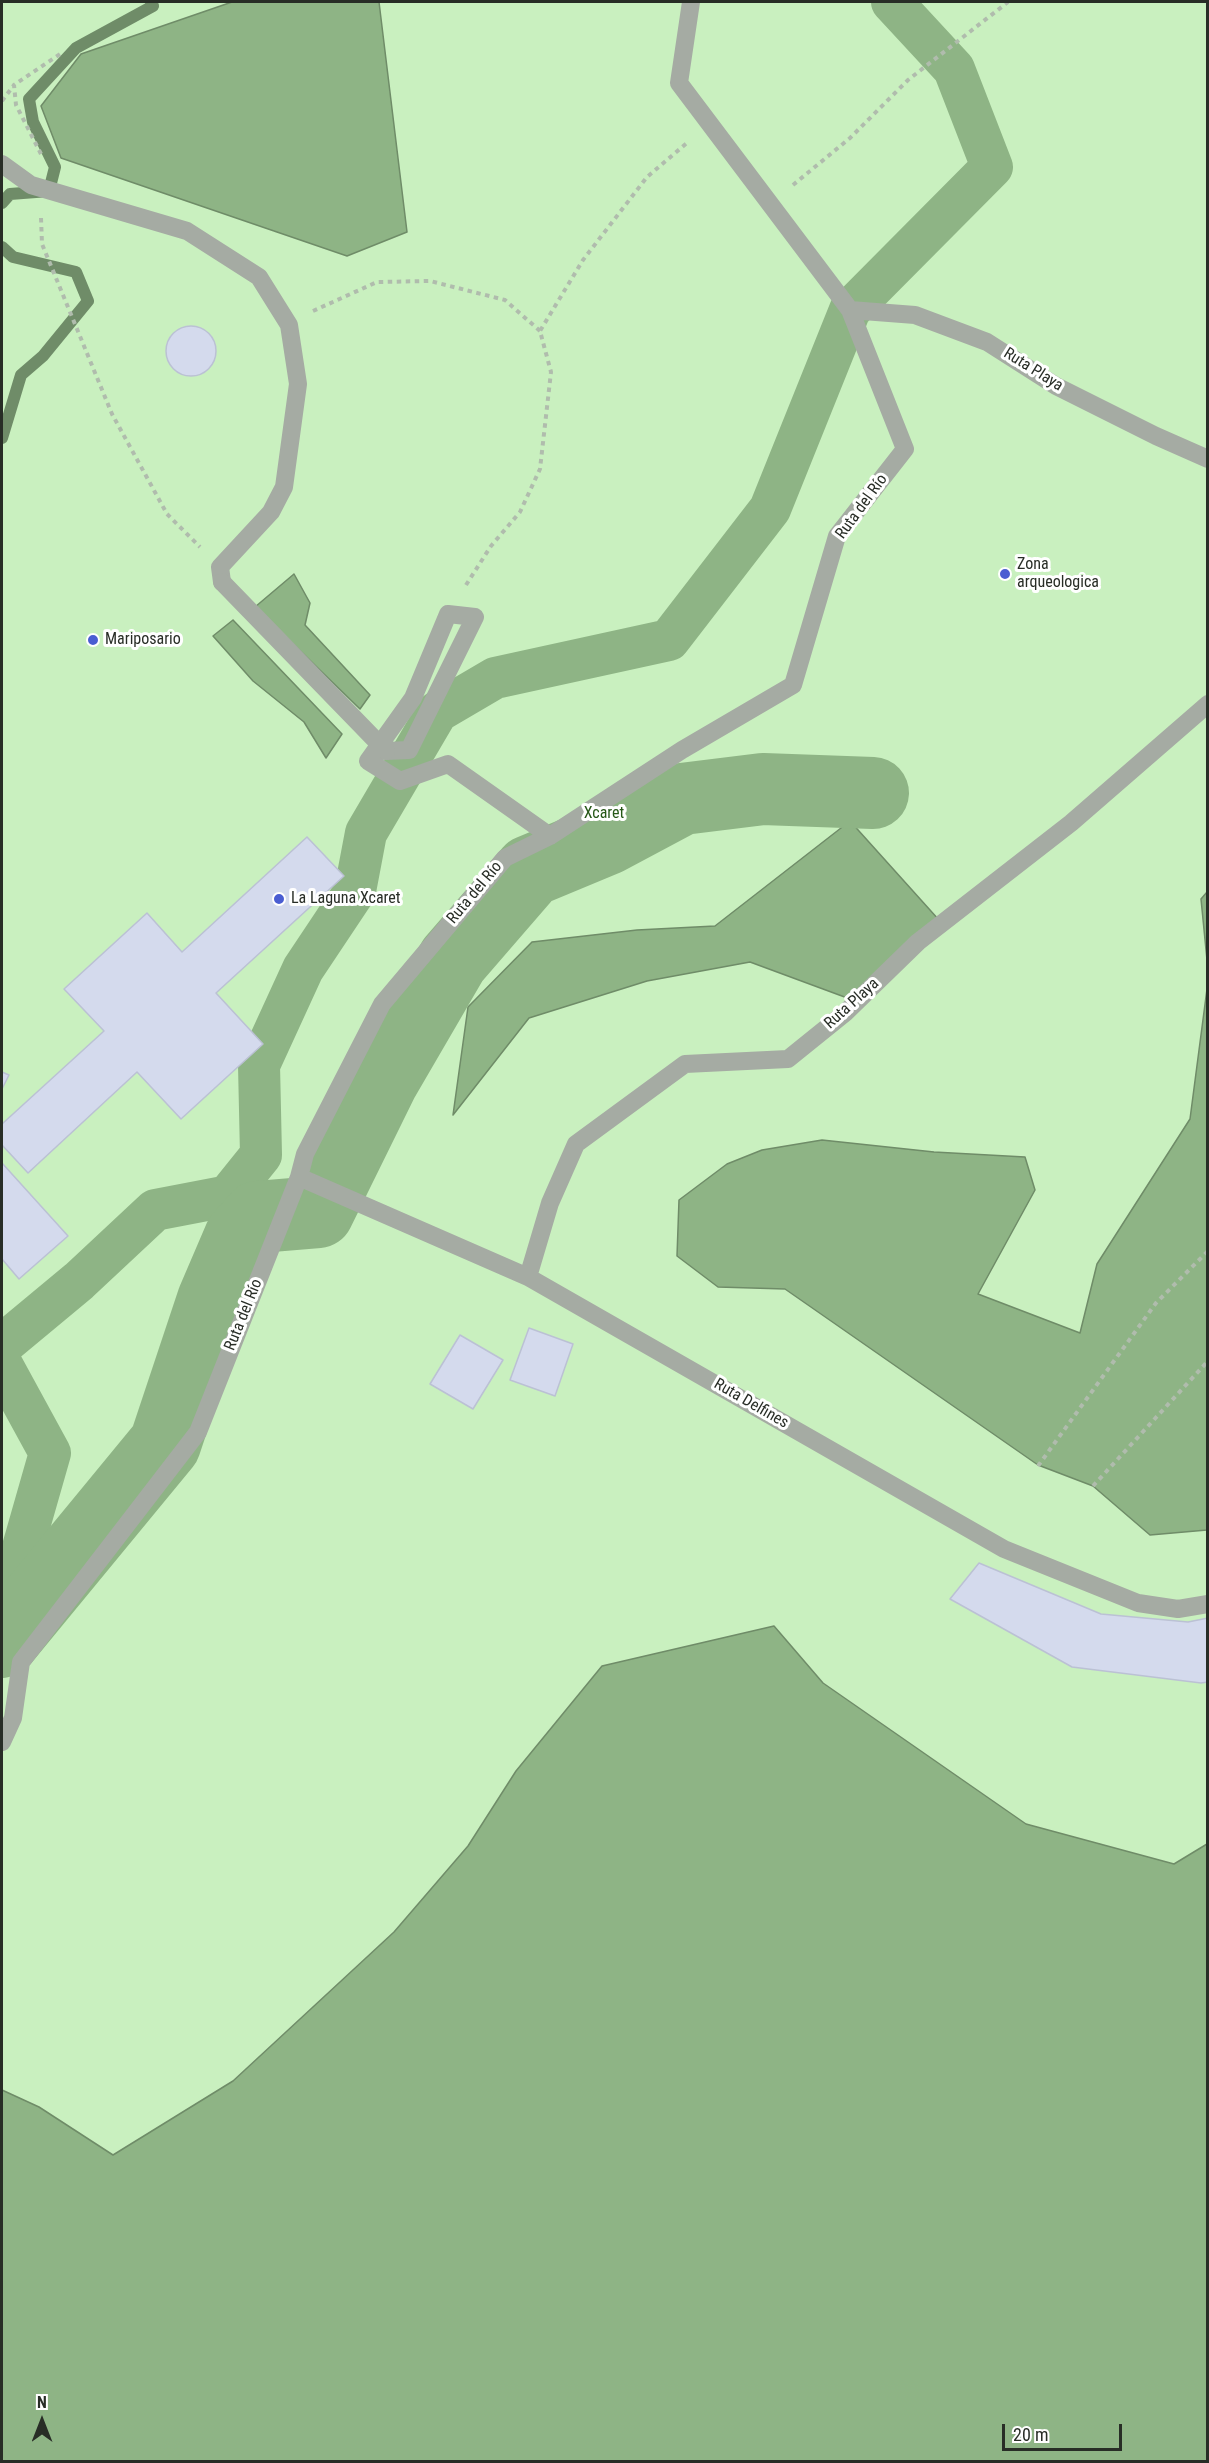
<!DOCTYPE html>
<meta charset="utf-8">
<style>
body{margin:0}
#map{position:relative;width:1209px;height:2463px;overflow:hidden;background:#edfcea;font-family:"Roboto Condensed",sans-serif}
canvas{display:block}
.frame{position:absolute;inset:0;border:3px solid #282d26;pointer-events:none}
.north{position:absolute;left:12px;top:2391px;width:60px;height:60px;-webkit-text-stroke:4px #fff;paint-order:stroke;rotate:0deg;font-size:16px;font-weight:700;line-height:24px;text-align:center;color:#282d26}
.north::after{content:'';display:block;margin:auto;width:21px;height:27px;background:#282d26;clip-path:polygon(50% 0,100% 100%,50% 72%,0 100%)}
.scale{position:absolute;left:1002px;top:2424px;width:120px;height:27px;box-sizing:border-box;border:3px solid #282d26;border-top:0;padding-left:8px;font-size:18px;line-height:21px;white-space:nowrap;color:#282d26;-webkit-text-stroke:4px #fff;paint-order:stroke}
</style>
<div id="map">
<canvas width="1209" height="2463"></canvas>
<div class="frame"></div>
<div class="north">N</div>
<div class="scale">20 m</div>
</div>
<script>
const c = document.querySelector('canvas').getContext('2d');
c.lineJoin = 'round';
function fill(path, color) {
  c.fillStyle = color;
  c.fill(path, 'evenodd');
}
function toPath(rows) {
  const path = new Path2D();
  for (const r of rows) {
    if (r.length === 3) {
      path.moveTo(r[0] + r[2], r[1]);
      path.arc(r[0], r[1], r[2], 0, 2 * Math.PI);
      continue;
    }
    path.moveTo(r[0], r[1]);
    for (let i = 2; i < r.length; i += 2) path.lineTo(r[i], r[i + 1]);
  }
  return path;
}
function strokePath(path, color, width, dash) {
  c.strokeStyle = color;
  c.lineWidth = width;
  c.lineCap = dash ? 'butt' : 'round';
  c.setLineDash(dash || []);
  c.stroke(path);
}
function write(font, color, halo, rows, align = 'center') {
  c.font = font + ' "Roboto Condensed",sans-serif';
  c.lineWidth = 6;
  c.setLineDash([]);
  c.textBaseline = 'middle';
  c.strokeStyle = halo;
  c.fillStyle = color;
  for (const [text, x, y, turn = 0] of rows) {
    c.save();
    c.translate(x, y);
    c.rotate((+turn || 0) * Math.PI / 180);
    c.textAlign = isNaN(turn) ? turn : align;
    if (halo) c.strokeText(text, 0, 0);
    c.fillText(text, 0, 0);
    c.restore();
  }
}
fill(toPath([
 [2,2,1207,2,1207,1844,1174,1864,1026,1824,823,1683,774,1626,602,1666,516,1771,468,1846,394,1932,233,2081,113,2155,39,2107,2,2090]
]), '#c9f0bf');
const water = toPath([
 [232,2,379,2,407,232,347,256,61,158,41,106,81,54,232,2],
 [294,574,310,603,305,625,370,695,360,709,255,607,294,574],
 [233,620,342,734,326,758,304,722,253,681,213,636,233,620],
 [850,821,939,920,850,999,750,962,647,981,529,1018,453,1115,468,1007,532,942,637,930,715,926,850,821],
 [1207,892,1207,960,1201,899,1207,892],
 [1207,989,1207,1530,1150,1535,1093,1486,1038,1465,785,1289,718,1287,677,1256,679,1200,727,1164,762,1150,822,1140,934,1152,1025,1157,1035,1190,978,1294,1080,1333,1097,1264,1190,1119,1207,989],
 [774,1626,823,1683,1026,1824,1174,1864,1207,1844,1207,2461,2,2461,2,2090,39,2107,113,2155,233,2081,394,1932,468,1846,516,1771,602,1666,774,1626]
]);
fill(water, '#8eb485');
strokePath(water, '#6f8c68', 1.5);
strokePath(toPath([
 [2,203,10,194,49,191,55,167,33,122,29,99,76,48,153,6,151,2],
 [2,247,13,257,76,272,88,301,43,356,21,375,2,438]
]), '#6f8c68', 12);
strokePath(toPath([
 [2,1345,79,1281,155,1210,228,1196,261,1155,259,1065,303,969,355,891,366,833,437,712,495,678,669,640,770,509,850,310,992,167,954,69,892,2],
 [2,1365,50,1453,10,1593,11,1633]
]), '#8eb485', 42);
strokePath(toPath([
 [2,1642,165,1444,213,1300,240,1237,258,1217,318,1212,382,1082,453,960,530,871,607,839,682,799,763,789,873,793]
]), '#8eb485', 72);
const building = toPath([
 [191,351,25],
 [307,837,344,876,216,993,263,1044,181,1119,137,1072,28,1173,2,1145,2,1124,104,1031,64,989,147,913,182,952,307,837],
 [2,1072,9,1075,2,1089,2,1072],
 [2,1163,68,1236,19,1279,2,1259,2,1163],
 [529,1328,573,1344,555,1396,510,1380,529,1328],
 [460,1335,503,1360,473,1409,430,1384,460,1335],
 [979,1563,1101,1614,1188,1622,1208,1618,1208,1682,1201,1683,1072,1667,950,1599,979,1563]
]);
fill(building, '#d4daed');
strokePath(building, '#bbc1d4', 1.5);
strokePath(toPath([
 [2,101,14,85],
 [41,154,16,105,14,85,63,52],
 [793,185,850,138,908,80,1008,2],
 [41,218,42,244,112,414,167,514,200,547],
 [313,311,377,282,430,281,505,300,540,331],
 [466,585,491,546,520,512,540,469,551,372,540,331,583,260,647,177,688,142],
 [1038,1466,1156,1303,1208,1251],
 [1093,1486,1208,1361]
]), '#b0bcad', 4, [4.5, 4.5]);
strokePath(toPath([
 [2,164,31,185,187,231,259,277,289,325,298,384,284,487,271,512,220,567,222,582],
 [850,310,915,315,987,342,1056,386,1156,436,1208,459],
 [386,751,409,750,475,617,448,614,413,698,368,761,400,781,448,764,550,836],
 [299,1177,528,1277,1004,1549,1138,1603,1178,1609,1208,1604],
 [528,1277,550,1203,576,1144,685,1064,788,1059,845,1013,918,942,1071,823,1208,704],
 [2,1742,13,1718,21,1662,198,1432,299,1177,305,1154,382,1004,505,858,550,836,682,750,793,685,837,536,905,449,850,310,679,83,691,2]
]), '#a5aba3', 18);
strokePath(toPath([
 [222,582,386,751]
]), '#a5aba3', 18);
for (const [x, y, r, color] of [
 [1005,574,6,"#4a5dd2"],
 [93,640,6,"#4a5dd2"],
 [279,899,6,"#4a5dd2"]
]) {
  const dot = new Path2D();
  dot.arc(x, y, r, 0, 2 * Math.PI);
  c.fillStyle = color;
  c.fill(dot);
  strokePath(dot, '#fff', 2);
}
write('16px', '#282d26', '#fff', [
 ["Ruta Playa",1033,370,32],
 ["Ruta del Río",862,507,-54],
 ["Ruta del Río",475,893,-50],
 ["Ruta Playa",852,1004,-42],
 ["Ruta del Río",244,1315,-68],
 ["Ruta Delfines",751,1404,30]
]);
write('16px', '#282d26', '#fff', [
 ["Zona",1017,565],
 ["arqueologica",1017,583],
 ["Mariposario",105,640],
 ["La Laguna Xcaret",291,899]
], 'left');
write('16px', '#265717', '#fff', [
 ["Xcaret",604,814]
]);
</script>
